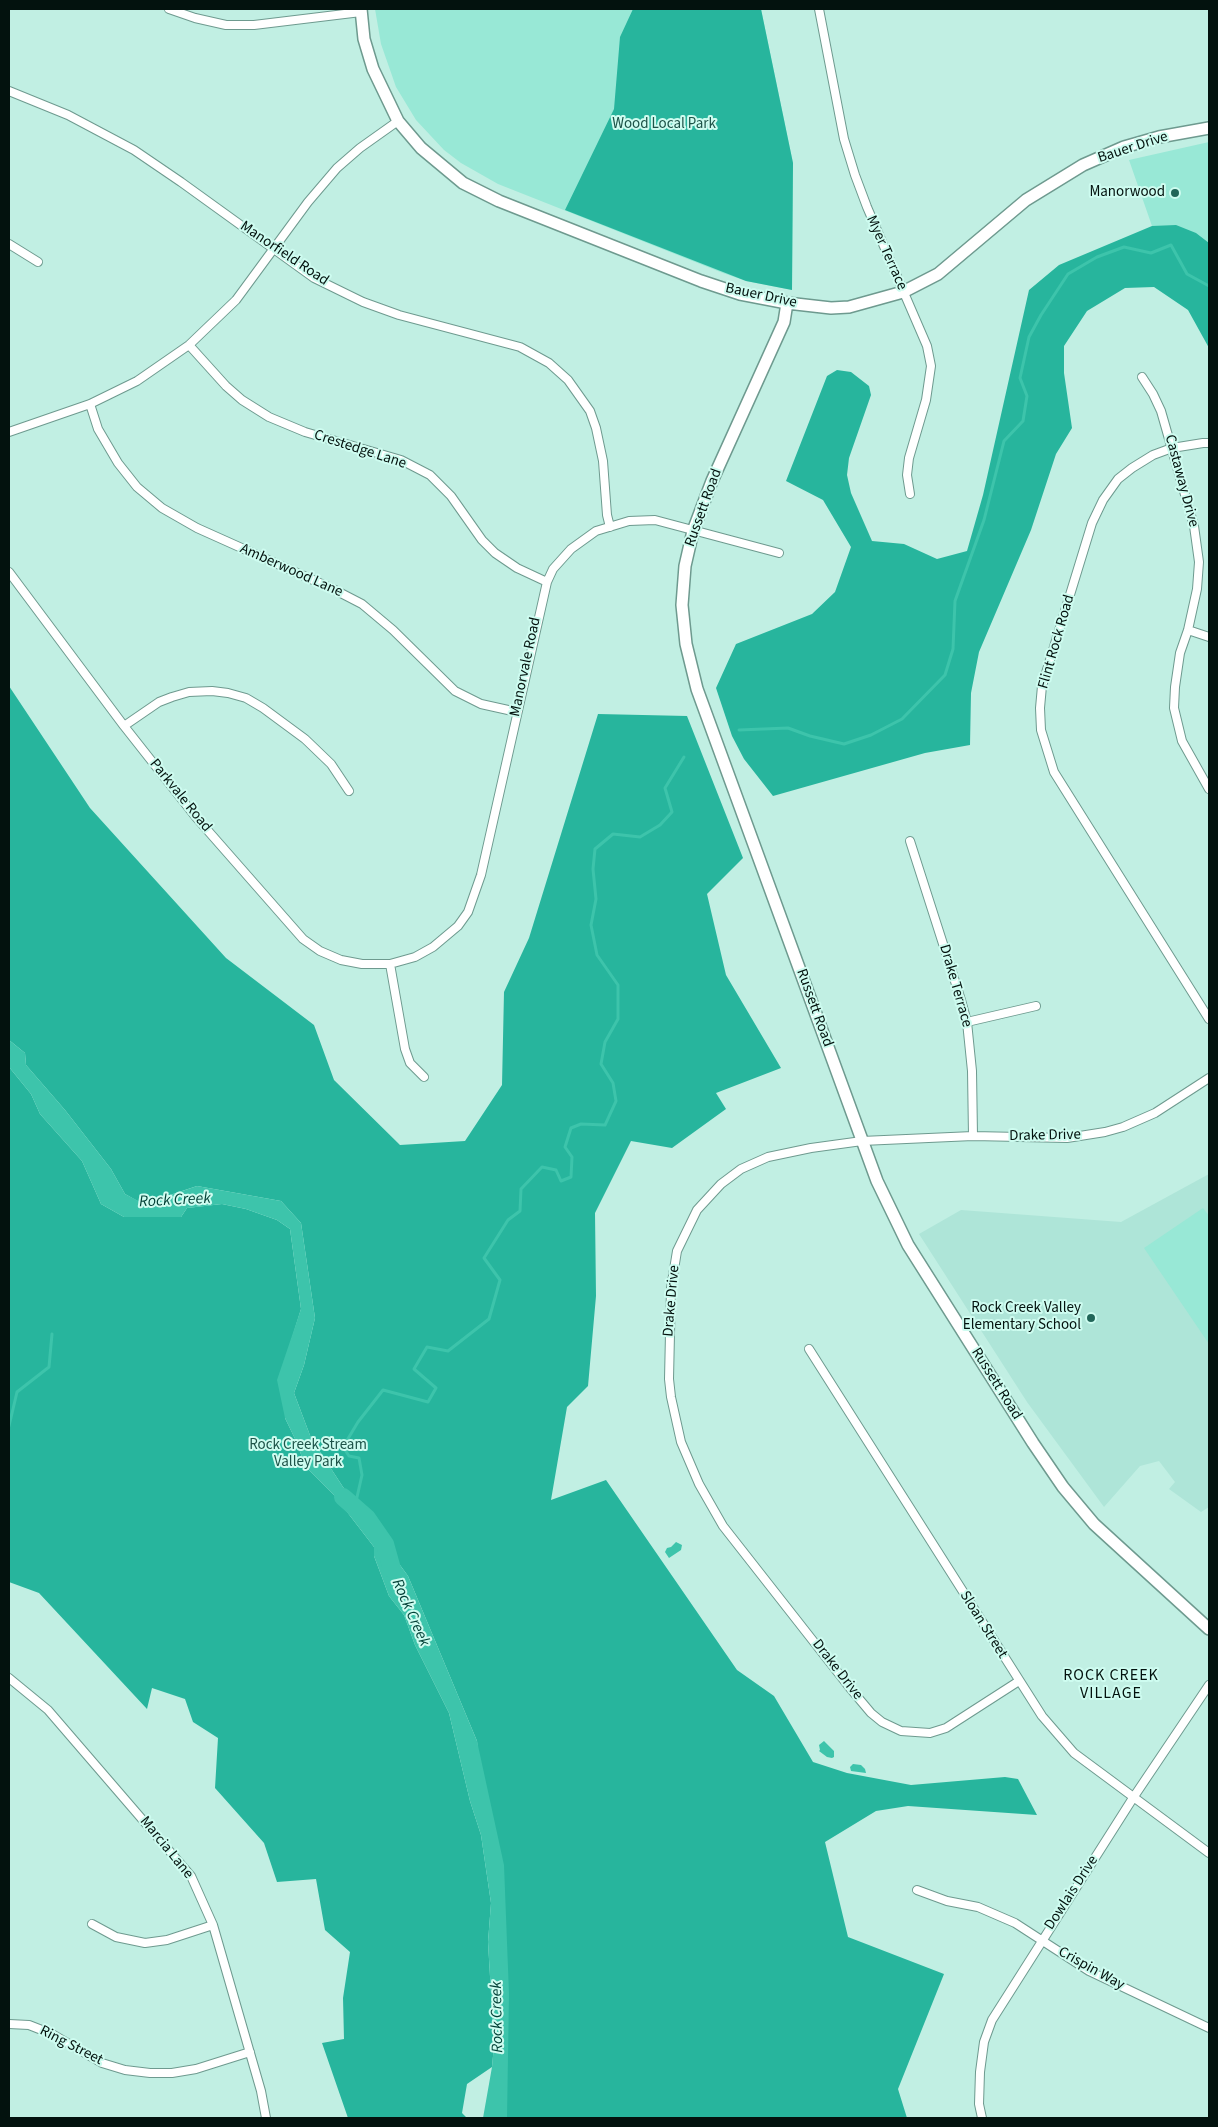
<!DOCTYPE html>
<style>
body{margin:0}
#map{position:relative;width:1218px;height:2127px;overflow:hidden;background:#c1efe3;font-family:"Source Sans 3",sans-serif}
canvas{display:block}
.frame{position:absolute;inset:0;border:10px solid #03120e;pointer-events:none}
</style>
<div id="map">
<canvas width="1218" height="2127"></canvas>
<div class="frame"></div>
</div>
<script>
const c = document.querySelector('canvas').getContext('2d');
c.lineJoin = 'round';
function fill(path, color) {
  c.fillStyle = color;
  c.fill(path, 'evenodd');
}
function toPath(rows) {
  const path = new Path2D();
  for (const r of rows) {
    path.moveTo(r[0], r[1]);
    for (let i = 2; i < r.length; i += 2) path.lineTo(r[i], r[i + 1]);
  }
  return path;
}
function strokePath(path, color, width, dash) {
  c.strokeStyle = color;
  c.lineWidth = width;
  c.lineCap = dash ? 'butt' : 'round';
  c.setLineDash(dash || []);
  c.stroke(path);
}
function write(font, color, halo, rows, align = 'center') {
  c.font = font + ' "Source Sans 3",sans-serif';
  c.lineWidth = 4;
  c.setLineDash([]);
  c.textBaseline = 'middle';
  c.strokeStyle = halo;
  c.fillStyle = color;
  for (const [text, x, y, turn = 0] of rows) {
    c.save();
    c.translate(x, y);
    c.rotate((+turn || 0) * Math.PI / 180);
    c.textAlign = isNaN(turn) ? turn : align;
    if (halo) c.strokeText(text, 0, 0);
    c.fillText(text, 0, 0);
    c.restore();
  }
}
fill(toPath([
 [1209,1174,1209,1507,1201,1512,1169,1489,1175,1482,1159,1461,1140,1466,1104,1507,1027,1402,919,1234,961,1210,1121,1222]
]), '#aee5d8');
fill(toPath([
 [375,9,761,9,793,163,792,290,746,281,723,273,498,184,461,163,444,150,416,120,396,87,381,44],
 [1209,142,1209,270,1152,226,1129,160],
 [1203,1208,1209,1216,1209,1344,1144,1248]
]), '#98e8d6');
fill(toPath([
 [633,9,761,9,793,163,792,290,746,281,565,210,614,109,620,37],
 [1176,225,1196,233,1209,243,1209,348,1188,310,1154,287,1125,288,1087,311,1064,346,1064,373,1072,428,1056,454,1031,530,979,652,971,693,970,745,925,753,773,796,744,759,732,736,716,688,736,644,812,614,835,592,851,547,823,500,786,481,827,376,837,370,851,372,869,386,871,395,849,458,847,475,851,493,872,541,904,544,937,559,967,551,983,495,1029,290,1059,265,1152,226],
 [9,686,90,808,226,958,314,1025,334,1080,400,1145,465,1141,502,1085,504,992,529,938,598,714,687,716,743,858,707,894,726,975,781,1068,716,1093,726,1109,672,1148,631,1141,595,1213,596,1296,588,1386,567,1407,551,1500,606,1480,737,1670,774,1696,813,1762,847,1773,911,1785,1005,1777,1018,1779,1037,1815,908,1806,876,1811,825,1842,848,1937,944,1974,898,2089,907,2118,507,2118,507,2074,477,1741,408,1576,343,1487,311,1438,294,1393,304,1365,315,1318,301,1223,281,1201,197,1186,143,1204,125,1194,111,1169,65,1110,26,1065,25,1053,9,1040],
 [9,1067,31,1094,40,1114,82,1161,101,1204,124,1217,181,1217,187,1208,222,1204,246,1209,277,1220,290,1229,301,1309,291,1341,285,1418,297,1443,305,1466,334,1495,374,1547,374,1556,389,1596,404,1615,415,1645,449,1713,470,1801,481,1835,491,1903,488,1942,494,2045,492,2067,467,2084,462,2113,467,2118,348,2118,322,2043,344,2039,343,1998,350,1952,325,1930,316,1879,277,1882,264,1843,215,1788,218,1738,193,1722,185,1699,152,1688,147,1709,39,1593,9,1582]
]), '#27b59d');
fill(toPath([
 [9,1040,25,1053,26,1065,65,1110,111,1169,125,1194,144,1204,197,1186,281,1201,301,1223,315,1318,304,1365,294,1393,311,1438,343,1487,408,1576,477,1741,504,1865,509,1994,507,2118,483,2118,492,2067,494,2045,488,1942,491,1903,481,1835,470,1801,449,1713,415,1645,404,1615,389,1596,374,1556,374,1547,334,1495,305,1466,297,1443,285,1418,277,1380,301,1309,290,1229,277,1220,246,1209,222,1204,187,1208,181,1217,124,1217,101,1204,82,1161,40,1114,31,1094,9,1067],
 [676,1542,682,1545,681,1550,669,1558,665,1552,667,1548,671,1547],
 [824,1741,834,1751,834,1757,832,1758,827,1757,819,1751,820,1750,819,1745],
 [853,1764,861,1765,865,1769,866,1773,851,1771,850,1767]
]), '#3dc4ab');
strokePath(toPath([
 [739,730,788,728,810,736,844,744,871,735,902,719,945,675,953,649,955,601,984,520,1004,441,1023,421,1027,396,1020,378,1029,337,1041,315,1068,274,1097,257,1124,247,1151,253,1171,245,1187,274,1209,286],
 [9,1426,17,1392,49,1367,52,1334],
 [355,1506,362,1475,359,1458,349,1456,343,1447,358,1422,383,1390,428,1402,436,1388,414,1369,427,1347,448,1351,489,1319,500,1280,484,1258,508,1220,520,1211,521,1189,542,1167,556,1170,561,1181,571,1177,572,1157,565,1147,571,1128,581,1124,605,1125,616,1101,613,1083,601,1064,605,1042,618,1019,618,985,597,955,591,925,596,899,593,869,595,849,613,834,640,837,660,825,672,812,665,788,684,757]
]), '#3dc4ab', 3);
strokePath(toPath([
 [343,1497,367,1518,385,1544,392,1569]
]), '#3dc4ab', 18);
const street = toPath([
 [169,9,195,18,226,25,254,25,361,12],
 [819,9,844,139,855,175,867,207,927,346,931,366,926,400,909,458,907,475,910,494],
 [9,91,68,115,134,150,181,182,314,278,363,302,399,315,520,347,549,363,568,380,590,411,596,428,603,461,607,515,610,527],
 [9,244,38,262],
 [189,345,226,386,242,400,269,417,305,432,401,460,430,475,451,496,482,540,495,553,517,568,547,582],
 [1142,377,1153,394,1161,411,1194,526,1199,562,1197,589,1188,630,1180,653,1175,687,1174,708,1182,741,1209,789],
 [90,404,98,429,118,463,137,487,162,508,197,528,333,589,362,604,393,630,455,691,481,704,517,712],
 [9,432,90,404,137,381,189,345,236,300,308,202,337,168,360,148,398,121],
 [1209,443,1203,443,1172,448,1153,455,1132,468,1118,479,1103,500,1092,523,1042,686,1040,708,1041,730,1054,772,1209,1019],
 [9,572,124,726,195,816,303,939,320,951,341,960,362,964,390,964,415,957,433,947,458,926,468,912,481,875,547,582,553,569,571,549,596,531,629,521,655,520,779,553],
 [1188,630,1209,637],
 [124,726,159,702,172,697,189,692,212,691,228,693,246,698,263,708,305,739,331,764,349,791],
 [910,841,961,1000,967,1022,972,1071,973,1136],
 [390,964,405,1049,410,1063,424,1077],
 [967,1022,1036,1006],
 [809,1349,1042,1716,1074,1753,1209,1853],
 [9,1678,48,1710,191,1876,213,1925,261,2091,266,2118],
 [1019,1681,946,1728,930,1733,901,1731,882,1722,871,1713,850,1688,723,1526,699,1484,681,1442,671,1397,669,1379,671,1288,677,1251,697,1210,721,1184,741,1169,768,1157,811,1148,862,1141,973,1136,1067,1138,1105,1132,1123,1127,1155,1113,1209,1078],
 [917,1890,947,1901,978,1907,1015,1923,1089,1971,1209,2028],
 [92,1924,116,1937,145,1943,167,1940,213,1925],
 [9,2024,29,2025,52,2034,102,2063,125,2070,150,2073,172,2073,196,2069,250,2052],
 [982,2118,979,2104,980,2072,984,2042,992,2020,1133,1798,1209,1685]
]);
const secondary = toPath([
 [361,9,364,39,373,69,398,121,421,148,463,183,499,201,701,281,740,294,787,303,831,308,849,307,903,292,938,274,1026,200,1083,165,1124,147,1159,137,1209,128],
 [787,303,784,322,712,481,693,531,685,566,682,605,686,644,697,689,877,1181,908,1245,1033,1443,1063,1487,1094,1524,1209,1629]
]);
strokePath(street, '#6e9a8f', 10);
strokePath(secondary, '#6e9a8f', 14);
strokePath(street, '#fff', 8);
strokePath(secondary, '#fff', 11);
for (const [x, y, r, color] of [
 [1175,193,5,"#216659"],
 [1091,1318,5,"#216659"]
]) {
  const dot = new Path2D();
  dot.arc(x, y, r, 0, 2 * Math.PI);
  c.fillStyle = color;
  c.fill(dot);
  strokePath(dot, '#cefcf0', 2);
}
write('15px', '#1d5348', '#cefcf0', [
 ["Wood Local Park",664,125],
 ["Rock Creek Stream",308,1446],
 ["Valley Park",308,1463]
]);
write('15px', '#03120e', '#cefcf0', [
 ["Bauer Drive",1133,148,-18],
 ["Myer Terrace",886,253,66],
 ["Manorfield Road",284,254,34],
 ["Bauer Drive",761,296,12],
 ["Crestedge Lane",360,450,18],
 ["Castaway Drive",1181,481,75],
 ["Russett Road",704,508,-70],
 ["Amberwood Lane",291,571,24],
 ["Flint Rock Road",1057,642,-74],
 ["Manorvale Road",526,667,-78],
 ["Parkvale Road",180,796,51],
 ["Drake Terrace",955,986,74],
 ["Russett Road",814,1008,70],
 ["Drake Drive",1045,1136,-1],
 ["Drake Drive",672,1301,-85],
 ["Russett Road",996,1384,58],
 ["Sloan Street",983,1625,58],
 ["Drake Drive",837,1670,52],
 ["Marcia Lane",166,1848,51],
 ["Dowlais Drive",1072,1893,-57],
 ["Crispin Way",1091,1969,29],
 ["Ring Street",71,2046,27]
]);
write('15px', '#03120e', '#cefcf0', [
 ["Manorwood",1165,193],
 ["Rock Creek Valley",1081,1309],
 ["Elementary School",1081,1326]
], 'right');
write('italic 16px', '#013f35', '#cefcf0', [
 ["Rock Creek",175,1201,-3],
 ["Rock Creek",410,1613,66],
 ["Rock Creek",498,2017,-91]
]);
c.letterSpacing = '1px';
write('16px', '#03120e', '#cefcf0', [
 ["ROCK CREEK",1111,1676],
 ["VILLAGE",1111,1694]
]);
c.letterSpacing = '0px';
</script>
